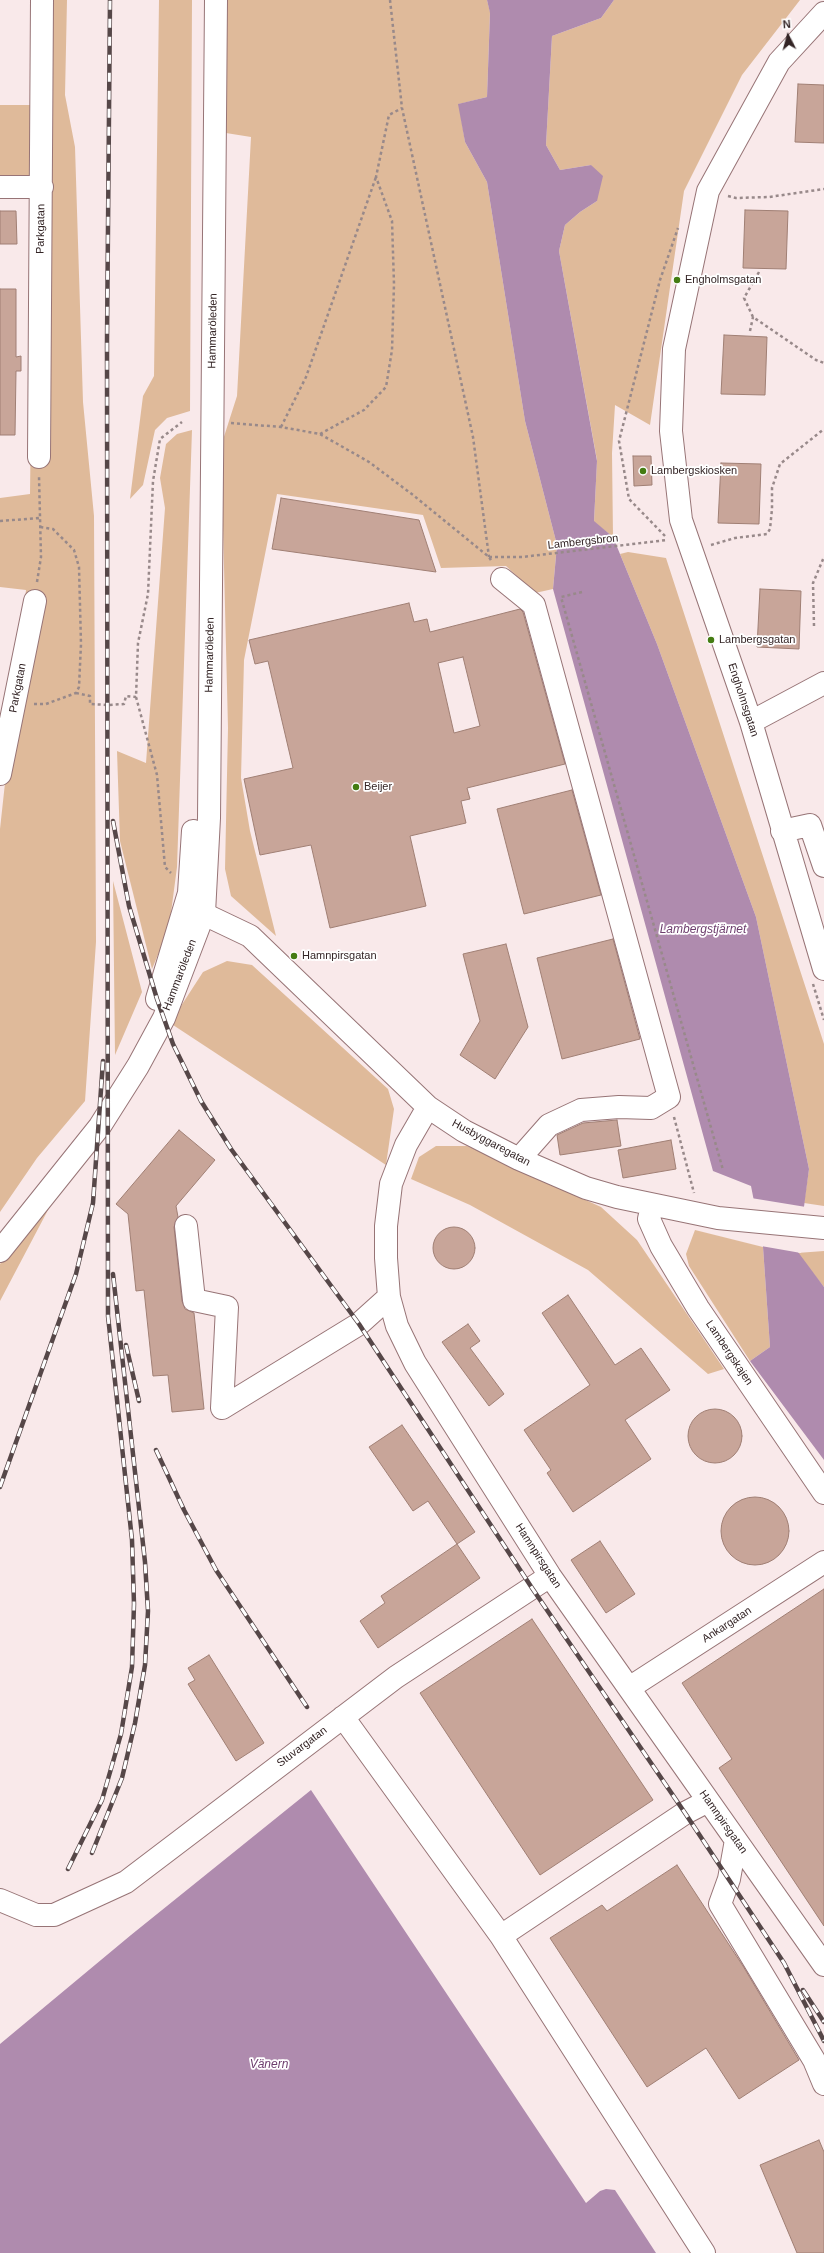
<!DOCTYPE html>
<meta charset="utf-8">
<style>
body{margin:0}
#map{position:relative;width:824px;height:2253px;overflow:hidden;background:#f9e9ea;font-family:Helvetica,sans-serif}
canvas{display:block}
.north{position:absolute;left:768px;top:16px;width:40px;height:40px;-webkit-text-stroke:3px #fff;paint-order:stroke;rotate:354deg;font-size:11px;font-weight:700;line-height:16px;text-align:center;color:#332425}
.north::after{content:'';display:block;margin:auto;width:14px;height:18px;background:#332425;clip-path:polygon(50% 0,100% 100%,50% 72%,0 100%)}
</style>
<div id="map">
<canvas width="824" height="2253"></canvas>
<div class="north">N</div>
</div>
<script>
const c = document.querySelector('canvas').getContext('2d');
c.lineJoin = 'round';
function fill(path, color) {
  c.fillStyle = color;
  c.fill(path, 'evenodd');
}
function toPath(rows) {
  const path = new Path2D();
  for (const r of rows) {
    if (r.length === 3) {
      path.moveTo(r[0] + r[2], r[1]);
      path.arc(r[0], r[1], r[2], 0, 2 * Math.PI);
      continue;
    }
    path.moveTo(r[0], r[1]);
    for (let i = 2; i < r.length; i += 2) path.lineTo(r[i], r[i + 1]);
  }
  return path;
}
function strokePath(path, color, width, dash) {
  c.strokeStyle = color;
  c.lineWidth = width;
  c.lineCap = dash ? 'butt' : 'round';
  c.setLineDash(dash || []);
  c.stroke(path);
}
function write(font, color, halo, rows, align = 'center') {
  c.font = font + ' Helvetica,sans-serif';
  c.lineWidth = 3.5;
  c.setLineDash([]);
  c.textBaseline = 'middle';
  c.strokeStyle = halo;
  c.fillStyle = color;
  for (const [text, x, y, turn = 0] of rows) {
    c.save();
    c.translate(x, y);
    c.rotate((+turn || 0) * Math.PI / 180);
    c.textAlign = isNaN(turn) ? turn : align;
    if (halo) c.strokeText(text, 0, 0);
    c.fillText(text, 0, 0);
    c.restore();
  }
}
fill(toPath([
 [37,0,67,0,65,95,75,147,83,402,94,516,96,942,85,1101,37,1158,0,1212,0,829,26,590,0,587,0,498,30,494,34,177,0,177,0,105,34,105],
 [159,0,192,0,190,411,167,418,155,430,143,485,130,499,143,396,154,376],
 [227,0,487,0,490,12,487,97,459,104,465,142,487,182,525,421,557,545,553,589,535,593,506,566,441,568,423,515,277,494,244,660,241,778,250,831,276,936,231,896,225,869,228,728,221,446,237,396,251,137,226,133],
 [614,0,800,0,742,75,684,191,650,425,615,405,612,453,613,537,594,522,597,460,559,251,565,225,580,212,597,201,591,165,560,170,546,145,552,36,601,18],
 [192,430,177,867,169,928,152,969,120,841,117,751,146,763,165,508,160,478,166,444,177,434],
 [628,552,666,558,824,1044,824,1206,804,1203,809,1169,756,917,657,644,620,554],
 [113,881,142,992,115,1055],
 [227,961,252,965,388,1089,394,1109,386,1165,170,1023,203,972],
 [436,1146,467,1146,601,1207,637,1240,724,1369,708,1374,588,1270,470,1205,411,1179,419,1157],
 [58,1191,0,1301,0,1264],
 [695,1230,763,1247,770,1347,750,1361,689,1266,686,1254],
 [824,1251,824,1287,797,1253]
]), '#dfba9a');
fill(toPath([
 [487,0,614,0,601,18,552,36,546,145,560,170,591,165,603,176,597,201,580,212,565,225,559,251,597,461,594,521,613,537,657,644,756,917,809,1169,798,1252,824,1287,824,1460,750,1361,770,1347,763,1247,751,1186,713,1171,553,589,557,545,525,421,487,182,465,142,458,104,487,97,490,13],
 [311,1790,586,2203,600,2191,606,2189,615,2190,656,2253,0,2253,0,2044,131,1935]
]), '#af8bae');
fill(toPath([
 [751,1198,806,1207,801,1253,761,1246]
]), '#f9e9ea');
const building = toPath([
 [798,84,824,85,824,143,795,142,798,84],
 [745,210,788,211,786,269,743,268,745,210],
 [0,211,16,211,17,244,0,244,0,211],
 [0,289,16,289,16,357,21,356,21,371,16,371,15,435,0,435,0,289],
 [724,335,767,337,765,395,721,394,724,335],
 [633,456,651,456,652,485,634,486,633,456],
 [721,463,761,464,759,524,718,523,721,463],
 [281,498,419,520,436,572,272,549,281,498],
 [760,589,801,591,799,649,757,647,760,589],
 [409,603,414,622,427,619,430,632,520,609,523,612,565,764,467,788,470,799,461,801,466,823,410,836,426,906,330,928,311,845,260,855,244,779,293,768,268,661,255,664,249,640,409,603],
 [463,657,480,726,454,733,438,663,463,657],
 [572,790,601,895,524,914,497,809,572,790],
 [613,939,640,1039,562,1059,537,958,613,939],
 [506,944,528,1027,495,1079,460,1055,480,1021,463,954,506,944],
 [617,1120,621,1146,560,1155,557,1135,583,1123,617,1120],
 [179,1130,215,1160,176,1206,178,1217,174,1227,182,1301,185,1309,194,1313,204,1409,172,1412,168,1375,153,1376,144,1290,136,1291,128,1214,116,1204,179,1130],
 [671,1140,676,1169,623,1178,618,1150,671,1140],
 [454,1248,21],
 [568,1295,615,1365,641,1348,670,1390,625,1420,651,1459,573,1512,547,1473,551,1470,524,1430,590,1385,542,1313,568,1295],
 [468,1324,480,1341,470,1348,504,1394,489,1406,442,1342,468,1324],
 [715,1436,27],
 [402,1425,475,1532,457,1544,428,1501,413,1511,369,1447,402,1425],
 [755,1531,34],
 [600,1541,635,1594,606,1613,571,1560,600,1541],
 [457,1544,480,1578,378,1648,360,1621,385,1603,381,1596,457,1544],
 [824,1589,824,1926,719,1768,732,1759,682,1683,824,1589],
 [532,1619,653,1800,540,1875,420,1693,532,1619],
 [209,1655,264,1743,236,1761,188,1684,195,1680,188,1668,209,1655],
 [677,1865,743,1966,799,2060,739,2099,706,2048,647,2087,550,1938,602,1905,607,1911,677,1865],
 [819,2140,824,2152,824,2253,797,2253,760,2165,819,2140]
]);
fill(building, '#c8a599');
strokePath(building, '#a07f74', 1);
const minor = toPath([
 [824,13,779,62,708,191,674,349,671,431,681,520,751,722,824,969],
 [0,187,42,187],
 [39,457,42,0],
 [502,579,534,605,669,1097,651,1108,619,1107,581,1110,549,1125,519,1159],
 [751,722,824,683],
 [0,774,35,601],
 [782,831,810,825,824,866],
 [187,906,250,936,428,1107,464,1131,519,1159,586,1188,617,1197,718,1218,824,1228],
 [428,1107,406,1145,391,1184,386,1226,386,1258,389,1297,397,1326,415,1363,550,1576,824,1965],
 [652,1206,649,1219,661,1246,698,1308,824,1493],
 [186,1226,194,1300,227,1307,222,1408],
 [222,1408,359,1324,389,1297],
 [629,1688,824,1562],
 [343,1717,501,1936,704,2253],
 [736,1840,729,1879,720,1904,814,2060,824,2084],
 [0,1900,36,1915,54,1915,126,1882,396,1677,550,1576],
 [501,1936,685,1813,708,1801]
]);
const major = toPath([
 [157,999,189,893,193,831],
 [0,1251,100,1126,138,1066,164,1018,204,913,209,818,216,0]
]);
strokePath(minor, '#977476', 24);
strokePath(major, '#977476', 24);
strokePath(toPath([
 [390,0,402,108,473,437,489,557],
 [728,196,736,198,769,197,824,189],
 [759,272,744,298,753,317,816,360,824,363],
 [750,331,753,317],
 [231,423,281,427,320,434,369,462,413,495,489,557,492,562],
 [281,427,306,377,376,177],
 [320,434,364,410,386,387,392,350,394,284,392,221,376,177,389,115,402,108],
 [0,521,40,518],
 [665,536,629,499,619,441,660,280,678,228],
 [711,545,735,538,767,534,770,529,772,509,772,488,780,464,824,429],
 [489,557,522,557,667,540],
 [37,582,41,557,39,476],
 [582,592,561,597,723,1170],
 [814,626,813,583,824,557],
 [76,693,90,696,90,704,108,705,124,704,126,696,136,697,138,643,148,594,153,481,160,439,182,422],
 [136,697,157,775,165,867,171,873],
 [34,704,46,704,76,693,79,687,81,644,79,567,74,550,53,529,40,527],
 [813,984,824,1020],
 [674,1117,694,1193]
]), '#98898a', 2.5, [3, 3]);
strokePath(minor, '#fff', 22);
strokePath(major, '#fff', 22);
const rail = toPath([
 [113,821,129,906,157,999,173,1044,201,1101,231,1149,359,1324,532,1588,685,1813,784,1963,824,2041],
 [126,1345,139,1401],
 [156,1450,184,1510,216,1570,307,1707],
 [0,1487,76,1274,93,1203,103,1061],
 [92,1853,122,1778,135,1723,145,1665,148,1611,145,1562,113,1274],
 [68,1869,102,1800,121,1734,132,1667,134,1604,132,1540,108,1316,107,341,110,0],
 [803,1990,824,2022]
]);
strokePath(rail, '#564748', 4.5);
strokePath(rail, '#fff', 3, [9]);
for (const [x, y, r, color] of [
 [677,280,4,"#447c12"],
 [643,471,4,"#447c12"],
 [711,640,4,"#447c12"],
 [356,787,4,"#447c12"],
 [294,956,4,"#447c12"]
]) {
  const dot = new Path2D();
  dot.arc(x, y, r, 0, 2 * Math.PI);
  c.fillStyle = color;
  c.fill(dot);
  strokePath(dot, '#fff', 1.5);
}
write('11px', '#332425', '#fff', [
 ["Parkgatan",41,229,-89],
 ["Hammaröleden",213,331,-89],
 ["Lambergsbron",583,542,-6],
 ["Hammaröleden",210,655,-89],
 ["Parkgatan",18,688,-79],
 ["Engholmsgatan",743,700,72],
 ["Hammaröleden",180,975,-69],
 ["Husbyggaregatan",491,1143,28],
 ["Lambergskajen",729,1353,56],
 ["Hamnpirsgatan",538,1556,57],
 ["Ankargatan",727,1625,-33],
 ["Stuvargatan",302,1747,-37],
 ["Hamnpirsgatan",723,1822,55]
]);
write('11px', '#332425', '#fff', [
 ["Engholmsgatan",685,280],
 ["Lambergskiosken",651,471],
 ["Lambergsgatan",719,640],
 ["Beijer",364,787],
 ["Hamnpirsgatan",302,956]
], 'left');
write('italic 12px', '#6e3e6e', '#fff', [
 ["Lambergstjärnet",703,930],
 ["Vänern",269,2065]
]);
</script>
